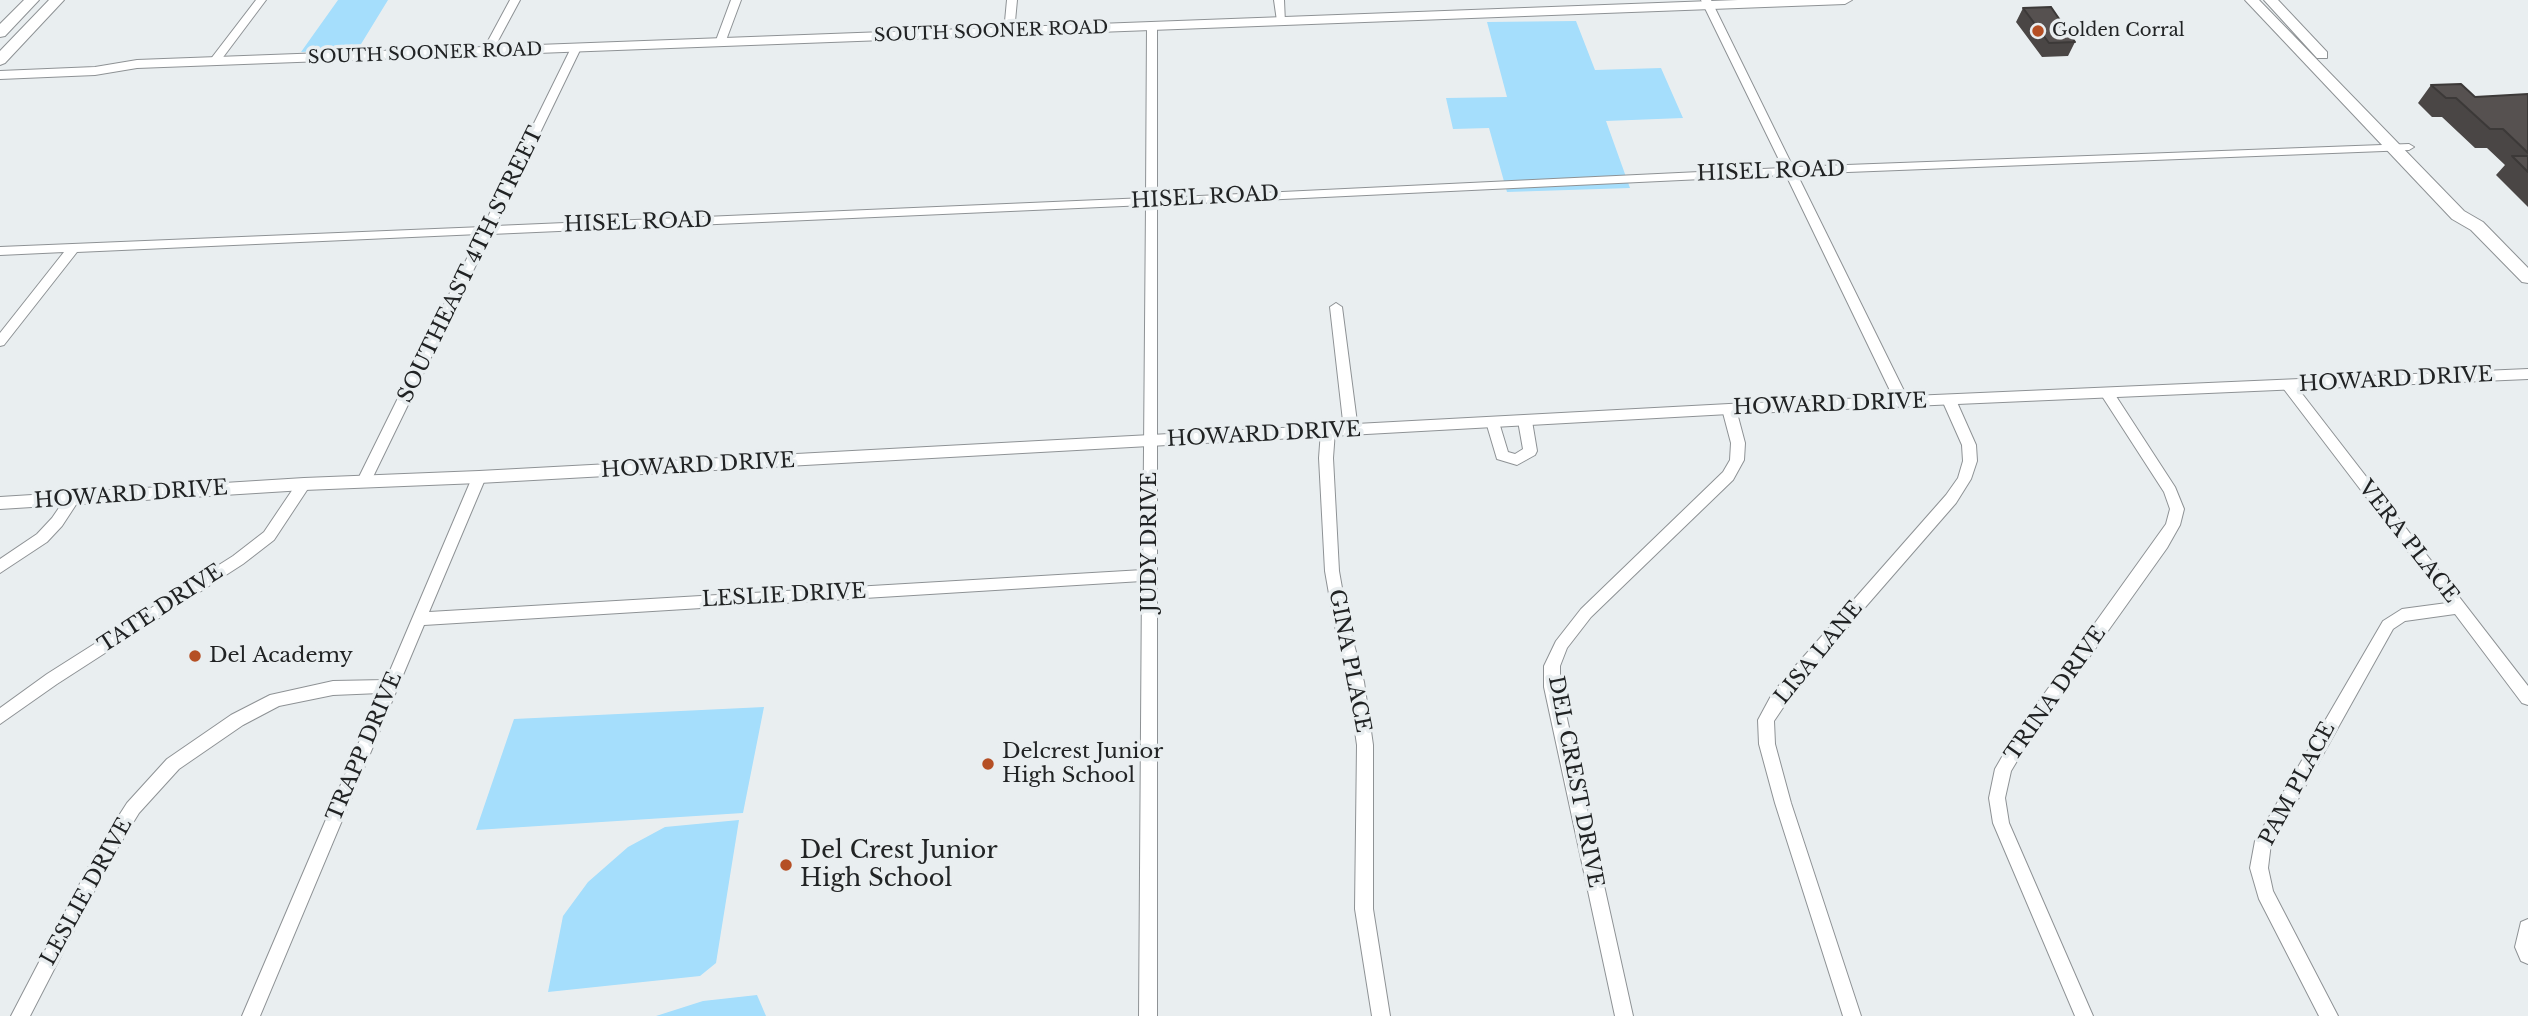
<!DOCTYPE html>
<style>
body{margin:0}
canvas{display:block;background:#e9eef0}
</style>
<canvas width="2528" height="1016"></canvas>
<script>
const c = document.querySelector('canvas').getContext('2d');
c.lineJoin = 'round';
function fill(path, color) {
  c.fillStyle = color;
  c.fill(path, 'evenodd');
}
function toPath(rows) {
  const path = new Path2D();
  for (const r of rows) {
    path.moveTo(r[0], r[1]);
    for (let i = 2; i < r.length; i += 2) path.lineTo(r[i], r[i + 1]);
  }
  return path;
}
function strokePath(path, color, width, dash) {
  c.strokeStyle = color;
  c.lineWidth = width;
  c.lineCap = dash ? 'butt' : 'round';
  c.setLineDash(dash || []);
  c.stroke(path);
}
function write(font, color, halo, rows, align = 'center') {
  c.font = font + ' "Libre Baskerville",serif';
  c.lineWidth = 7;
  c.setLineDash([]);
  c.textBaseline = 'middle';
  c.strokeStyle = halo;
  c.fillStyle = color;
  for (const [text, x, y, turn = 0] of rows) {
    c.save();
    c.translate(x, y);
    c.rotate((+turn || 0) * Math.PI / 180);
    c.textAlign = isNaN(turn) ? turn : align;
    if (halo) c.strokeText(text, 0, 0);
    c.fillText(text, 0, 0);
    c.restore();
  }
}
fill(toPath([
 [338,0,388,0,358,49,301,52],
 [1576,21,1595,70,1661,68,1683,118,1606,121,1630,188,1507,192,1489,128,1453,129,1446,98,1507,97,1487,22],
 [764,707,743,813,476,830,514,719],
 [739,820,716,963,700,976,548,992,563,916,588,882,628,847,665,827],
 [757,995,766,1016,656,1016,703,1001]
]), '#a5defc');
const minor = toPath([
 [256,0,266,0,218,64,210,64,210,60,256,0],
 [510,0,520,0,492,52,483,54,482,52,510,0],
 [731,0,741,0,725,43,716,45,715,43,731,0],
 [1007,0,1017,0,1014,32,1009,35,1004,32,1007,0],
 [1274,0,1284,0,1285,23,1277,21,1274,0],
 [1701,0,1711,0,1793,167,2409,144,2414,147,2409,150,1797,174,1910,403,1903,408,1896,403,1786,175,1157,205,1157,1016,1139,1016,1142,581,424,625,260,1016,242,1016,380,693,333,695,279,706,243,725,179,769,139,813,112,857,30,1016,11,1016,100,845,127,803,167,759,231,715,270,695,333,681,386,680,474,473,484,473,486,477,429,612,1143,570,1146,205,491,234,371,481,364,486,357,481,479,234,77,252,4,345,0,346,0,333,64,252,0,255,0,247,483,227,571,48,576,45,581,48,495,226,1146,198,1147,26,1152,23,1157,26,1157,198,1783,168,1701,0],
 [1336,303,1342,307,1358,430,1351,435,1344,430,1330,307,1336,303],
 [2288,380,2293,382,2528,686,2528,705,2522,703,2455,614,2405,621,2393,629,2287,819,2271,843,2268,868,2273,891,2338,1016,2319,1016,2259,899,2250,868,2255,841,2383,621,2402,609,2447,603,2283,388,2282,385,2288,380],
 [2107,388,2112,390,2175,487,2184,509,2180,525,2167,548,2026,746,2011,771,2005,798,2009,823,2093,1016,2075,1016,1993,823,1989,798,1995,769,2014,736,2166,524,2170,509,2164,492,2100,393,2107,388],
 [1949,395,1956,400,1976,445,1977,461,1971,479,1956,503,1801,681,1774,721,1775,744,1791,803,1861,1016,1843,1016,1775,803,1759,744,1758,720,1772,694,1791,671,1946,495,1958,478,1963,461,1962,445,1942,400,1949,395],
 [1729,404,1736,409,1745,443,1744,460,1733,480,1591,617,1567,648,1560,666,1560,687,1633,1016,1615,1016,1544,687,1544,666,1556,641,1581,609,1723,472,1730,460,1731,443,1722,409,1729,404],
 [1525,416,1532,421,1537,451,1535,455,1517,465,1497,459,1486,422,1488,419,1498,419,1508,452,1515,454,1523,449,1518,421,1525,416],
 [1328,426,1335,431,1333,458,1339,571,1348,622,1364,682,1373,745,1373,909,1390,1016,1372,1016,1355,909,1357,745,1348,682,1334,622,1325,571,1319,458,1321,431,1328,426],
 [304,479,311,484,274,540,243,564,57,684,0,724,0,708,47,674,233,556,264,532,299,480,304,479],
 [72,495,79,500,62,526,47,542,0,573,0,559,37,534,52,518,67,496,72,495]
]);
const tertiary = toPath([
 [2528,369,2528,379,1729,414,479,483,304,490,0,509,0,497,304,478,479,471,1729,404,2528,369],
 [2528,919,2528,964,2521,961,2515,947,2521,922,2528,919]
]);
const secondary = toPath([
 [1738,0,1852,0,1845,4,137,68,95,75,0,79,0,71,95,67,137,60,1738,0],
 [2245,0,2259,0,2464,211,2483,222,2528,268,2528,283,2522,282,2471,230,2452,219,2245,0],
 [2264,0,2278,0,2327,52,2327,58,2317,58,2264,0]
]);
const primary = toPath([
 [24,0,39,0,5,36,0,37,0,24,24,0],
 [49,0,64,0,5,63,0,65,0,51,49,0]
]);
strokePath(minor, '#8e9295', 2);
strokePath(tertiary, '#8e9295', 2);
strokePath(secondary, '#8e9295', 2);
strokePath(primary, '#8e9295', 2);
fill(minor, '#fff');
fill(tertiary, '#fff');
fill(secondary, '#fff');
fill(primary, '#fff');
fill(toPath([
 [2023,8,2075,42,2068,56,2042,57,2016,22],
 [2431,85,2475,97,2528,94,2528,207,2496,175,2505,165,2487,148,2475,148,2442,117,2432,117,2418,103]
]), '#4a4645');
const building = toPath([
 [2051,7,2075,42,2049,43,2023,8,2051,7],
 [2461,84,2475,97,2528,94,2528,153,2503,129,2490,129,2456,98,2446,98,2431,85,2461,84],
 [2512,156,2528,156,2528,172,2512,156]
]);
fill(building, '#565150');
strokePath(building, '#3c3938', 2);
for (const [x, y, r, color] of [
 [2038,31,7,"#b54f24"],
 [195,656,7,"#b54f24"],
 [988,764,7,"#b54f24"],
 [786,865,7,"#b54f24"]
]) {
  const dot = new Path2D();
  dot.arc(x, y, r, 0, 2 * Math.PI);
  c.fillStyle = color;
  c.fill(dot);
  strokePath(dot, '#e9eef0', 2.5);
}
write('18px', '#212324', '#e9eef0', [
 ["Golden Corral",2052,31]
], 'left');
write('18px', '#212324', '#e9eef0', [
 ["SOUTH SOONER ROAD",991,32,-2],
 ["SOUTH SOONER ROAD",425,54,-2]
]);
write('21px', '#212324', '#e9eef0', [
 ["HISEL ROAD",1771,172,-2],
 ["HISEL ROAD",1205,198,-3],
 ["HISEL ROAD",638,223,-2],
 ["SOUTHEAST 4TH STREET",471,265,-64],
 ["HOWARD DRIVE",2396,380,-3],
 ["HOWARD DRIVE",1830,405,-2],
 ["HOWARD DRIVE",1264,435,-3],
 ["HOWARD DRIVE",698,466,-3],
 ["HOWARD DRIVE",131,495,-4],
 ["JUDY DRIVE",1150,542,-90],
 ["VERA PLACE",2408,542,52],
 ["LESLIE DRIVE",784,596,-3],
 ["TATE DRIVE",161,609,-33],
 ["LISA LANE",1819,653,-51],
 ["GINA PLACE",1349,661,79],
 ["TRINA DRIVE",2056,694,-55],
 ["TRAPP DRIVE",365,747,-67],
 ["DEL CREST DRIVE",1575,782,79],
 ["PAM PLACE",2298,784,-62],
 ["LESLIE DRIVE",87,892,-61]
]);
write('21px', '#212324', '#e9eef0', [
 ["Del Academy",209,656],
 ["Delcrest Junior",1002,752],
 ["High School",1002,776]
], 'left');
write('24px', '#212324', '#e9eef0', [
 ["Del Crest Junior",800,851],
 ["High School",800,879]
], 'left');
</script>
